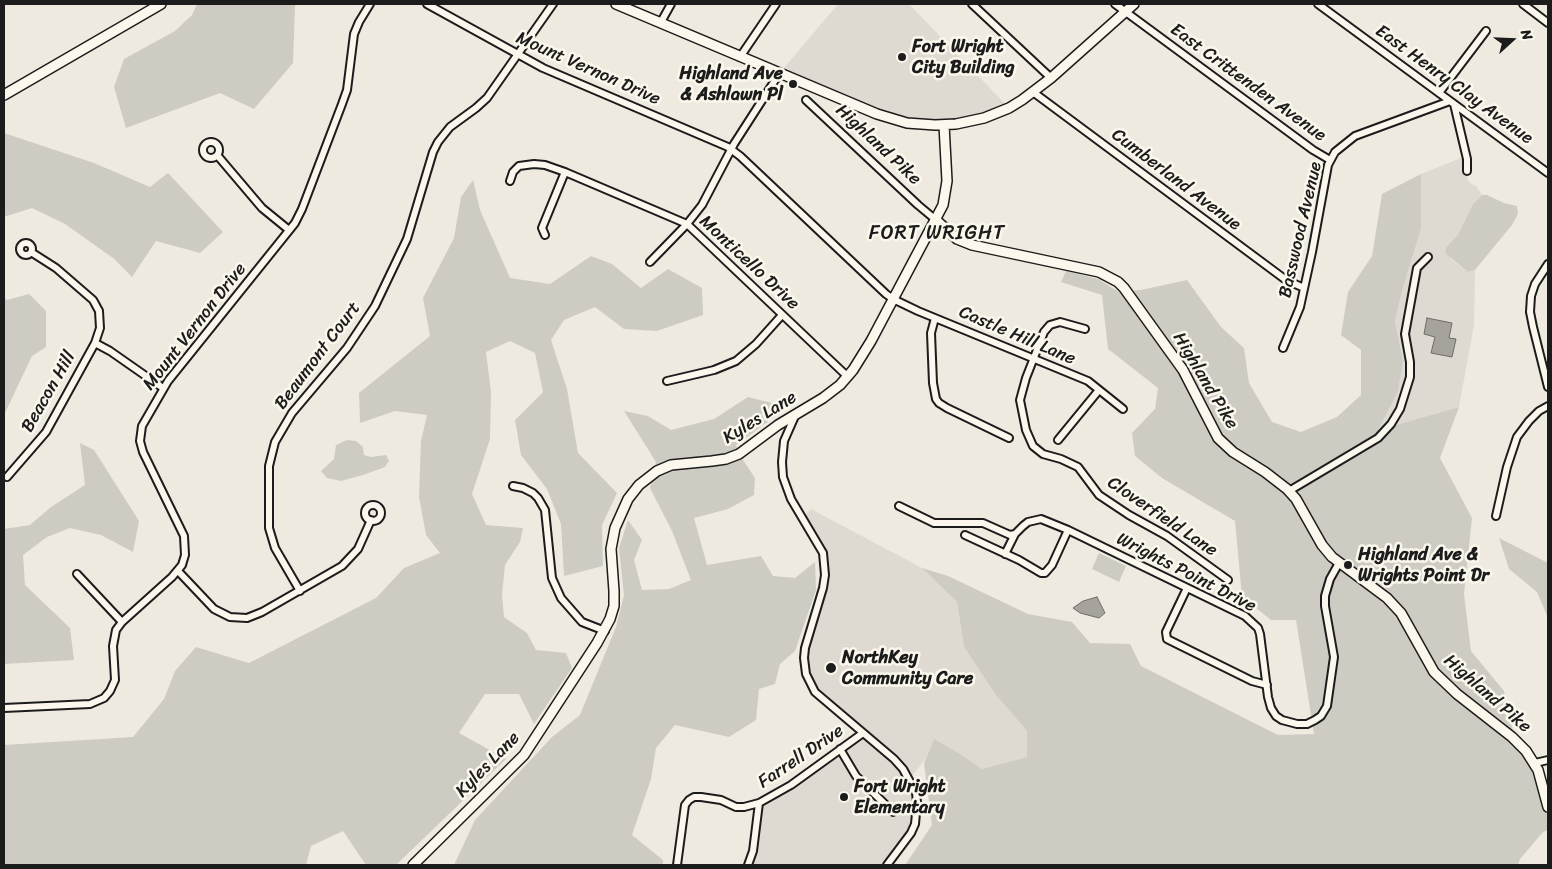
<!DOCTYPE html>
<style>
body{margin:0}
#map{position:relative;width:1552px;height:869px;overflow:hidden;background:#eeeadf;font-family:Sriracha,sans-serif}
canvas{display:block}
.frame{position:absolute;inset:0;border:5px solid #1c1c1c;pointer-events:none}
.north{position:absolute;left:1487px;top:15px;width:50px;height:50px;-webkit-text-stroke:4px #fbf7ec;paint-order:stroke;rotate:70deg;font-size:14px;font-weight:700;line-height:20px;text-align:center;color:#1c1c1c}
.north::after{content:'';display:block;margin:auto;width:18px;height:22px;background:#1c1c1c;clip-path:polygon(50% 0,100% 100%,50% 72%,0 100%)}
</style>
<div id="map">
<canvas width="1552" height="869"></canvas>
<div class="frame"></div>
<div class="north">N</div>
</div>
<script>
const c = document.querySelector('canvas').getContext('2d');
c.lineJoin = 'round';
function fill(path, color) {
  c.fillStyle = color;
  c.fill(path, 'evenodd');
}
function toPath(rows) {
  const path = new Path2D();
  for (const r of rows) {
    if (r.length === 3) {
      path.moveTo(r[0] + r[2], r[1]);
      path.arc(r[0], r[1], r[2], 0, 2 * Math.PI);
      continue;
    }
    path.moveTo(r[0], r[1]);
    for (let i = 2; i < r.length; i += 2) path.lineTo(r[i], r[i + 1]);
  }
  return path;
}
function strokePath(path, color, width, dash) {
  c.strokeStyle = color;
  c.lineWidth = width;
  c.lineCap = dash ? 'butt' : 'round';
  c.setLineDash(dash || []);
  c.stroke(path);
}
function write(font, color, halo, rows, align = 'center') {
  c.font = font + ' Sriracha,sans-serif';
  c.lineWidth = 5;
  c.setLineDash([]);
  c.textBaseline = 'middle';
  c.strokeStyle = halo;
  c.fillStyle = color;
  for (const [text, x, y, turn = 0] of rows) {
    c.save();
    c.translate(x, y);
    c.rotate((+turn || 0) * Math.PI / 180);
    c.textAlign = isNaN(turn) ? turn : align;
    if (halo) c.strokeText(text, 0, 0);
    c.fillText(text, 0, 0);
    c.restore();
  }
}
fill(toPath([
 [838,4,909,4,1009,108,984,118,916,125,779,74],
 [1461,158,1467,159,1467,178,1470,183,1476,186,1482,195,1473,204,1458,236,1447,246,1451,259,1468,272,1475,270,1474,325,1459,407,1378,430,1398,392,1403,361,1395,321,1401,295,1413,255,1421,197,1421,174],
 [811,509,922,568,957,602,964,647,995,694,1027,731,1027,757,982,769,962,755,934,740,925,759,910,779,914,787,915,824,887,865,748,865,759,807,766,799,863,733,815,692,804,658,823,588,823,553,801,519]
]), '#dedad1');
fill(toPath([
 [197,4,297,4,295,6,293,63,254,109,220,93,126,128,114,87,124,59,175,31,192,15],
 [4,133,94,163,150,187,168,173,223,232,200,253,156,241,132,277,113,258,65,224,32,208,4,217],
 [1421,174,1421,228,1401,295,1395,321,1403,361,1398,392,1378,430,1459,407,1440,458,1472,518,1464,594,1471,651,1504,691,1515,740,1526,751,1548,807,1548,830,1543,832,1520,859,1518,865,905,865,932,825,924,763,934,739,962,755,982,769,1027,757,1027,731,995,694,964,647,957,602,922,568,948,576,1028,614,1072,622,1090,643,1130,644,1141,666,1278,735,1314,734,1296,620,1271,620,1242,597,1235,521,1162,478,1135,456,1132,433,1155,409,1158,388,1108,349,1102,295,1061,282,1066,271,1098,279,1119,292,1141,290,1187,280,1221,327,1244,348,1249,383,1272,422,1301,432,1337,417,1361,395,1361,350,1341,335,1348,292,1372,256,1382,194],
 [473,180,480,210,510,278,550,284,591,256,612,264,641,288,668,269,702,288,703,315,657,331,624,329,595,307,564,320,551,340,567,389,578,453,617,493,602,525,603,566,564,576,561,524,547,489,521,455,515,420,543,392,535,353,510,341,486,352,491,392,490,439,472,494,486,525,523,528,520,542,505,565,502,595,504,617,527,633,536,650,566,653,572,668,534,724,519,694,485,694,459,733,506,759,396,865,366,865,343,831,311,846,306,865,4,865,4,745,133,737,164,699,175,671,196,647,249,663,376,598,404,568,440,553,426,535,419,497,421,441,427,415,395,411,360,423,359,393,430,336,423,298,454,238,461,197],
 [1482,195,1487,195,1504,203,1517,206,1518,214,1512,225,1475,270,1468,272,1445,253,1447,246,1458,235,1473,204],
 [29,294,46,311,46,347,32,356,4,415,4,298,7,300],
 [748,397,788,407,736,445,739,454,755,478,754,495,728,509,694,518,707,565,761,556,773,576,795,578,815,562,816,590,795,651,780,664,775,684,759,689,756,720,729,737,675,725,656,748,651,779,632,835,663,860,663,865,454,865,475,820,552,737,580,715,616,627,624,595,619,548,628,520,642,540,634,560,642,590,669,589,691,580,672,531,650,488,656,462,624,411,648,416,671,430,714,419],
 [347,440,356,441,363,447,364,455,371,457,386,455,389,461,385,467,363,475,341,481,327,478,321,471,334,459,336,445],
 [80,443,94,450,139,521,133,552,101,535,70,528,47,537,23,555,25,585,70,628,74,660,4,664,4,529,30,525,51,507,85,485],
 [1499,538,1548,563,1548,618,1537,592,1509,569],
 [1099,553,1126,566,1119,582,1092,569]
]), '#ceccc2');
const water = toPath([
 [1427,318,1452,323,1449,338,1456,339,1452,357,1431,353,1435,337,1424,334,1427,318],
 [1097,597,1105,613,1099,618,1080,613,1073,608,1083,601,1097,597]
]);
fill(water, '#a6a39d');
strokePath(water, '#6f6d69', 1);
const street = toPath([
 [427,4,543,68,728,147,740,156,886,294,893,299,918,311,1088,381,1123,409],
 [972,4,1051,78],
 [1115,4,1313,150,1330,160],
 [1318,4,1548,173],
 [1523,4,1548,23],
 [661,22,671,4],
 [740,57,776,4],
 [1033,92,1286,280,1304,288],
 [1439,93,1486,31],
 [806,100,918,205,936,220],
 [1454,104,1467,159,1467,171],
 [211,150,8],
 [217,155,262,208,289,230],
 [510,181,513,172,519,166,534,164,545,165,565,172,687,224,848,377],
 [545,235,542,228,565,172],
 [26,249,6],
 [650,262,687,224,702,205,734,144,779,74],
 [1548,264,1535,284,1531,296,1530,312,1533,327,1548,387],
 [935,318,931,333,933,383,936,399,939,403,947,408,1009,438],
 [1085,329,1060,322,1050,325,1044,332,1026,378,1020,400,1026,430,1033,446,1043,454,1061,459,1078,467,1099,495,1129,515,1167,536,1228,580],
 [95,343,110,351,163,388],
 [1283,348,1300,307,1312,252,1328,165,1335,152,1355,136,1450,101],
 [667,381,714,370,736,361,756,344,782,315],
 [795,416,784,441,782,462,783,477,791,499,823,553,825,575,823,588,805,648,804,658,806,674,815,692,894,759,903,769,916,793,917,802,915,824,911,833,887,865],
 [1058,440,1099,390],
 [7,477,46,432,95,343,100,328,99,311,93,300,56,268,31,252],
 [513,486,523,488,533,493,538,498,545,510,552,578,561,598,582,622,605,631],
 [1289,491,1378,438,1391,424,1400,409,1410,377,1410,362,1405,334,1417,268,1428,257],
 [373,513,8],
 [899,506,934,523,983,523,1010,535,1015,534],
 [1496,516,1507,467,1517,437,1529,421,1539,411,1548,406],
 [965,535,1019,560,1041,573,1045,573,1052,565,1068,530],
 [1005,554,1015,534,1023,526,1028,522,1041,519,1068,530,1245,616,1258,628,1260,634,1268,697,1271,708,1276,716,1282,720,1297,724,1307,724,1315,720,1321,716,1327,706,1334,657,1325,606,1325,596,1330,579,1339,563],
 [178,571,214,609,230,617,247,618,262,612,342,566,358,549,371,520],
 [77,574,122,622],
 [1187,588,1166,632,1167,639,1252,681,1267,685],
 [300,591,275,548,269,528,269,466,275,442,292,413,347,348,375,306,407,239,433,152,438,142,450,127,476,108,487,98,553,4],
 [4,708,90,704,104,698,110,691,115,680,113,646,116,630,122,622,172,577,182,565,185,555,184,536,143,452,140,441,142,426,168,381,295,223,302,209,342,104,347,90,354,34,359,22,370,4],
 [840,749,856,776,893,812],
 [1535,763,1548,760],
 [677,865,685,805,689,800,694,797,701,797,721,800,736,807,744,807,759,803,791,785,863,733],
 [748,865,753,851,759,803]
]);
const secondary = toPath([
 [616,4,877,114,907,123,935,125,956,124,984,118,1009,108,1022,100,1051,78,1134,4],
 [4,95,161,4],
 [936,220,957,239,972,245,1099,272,1118,282,1124,288,1183,370,1218,438,1233,452,1265,472,1287,489,1296,499,1322,545,1332,557,1387,598,1401,613,1434,672,1457,694,1512,737,1526,751,1538,770,1548,807],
 [413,865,524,755,597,643,610,619,614,606,614,591,611,549,615,528,628,499,639,485,657,471,671,465,712,461,726,459,739,454,778,425,823,398,840,385,853,370,871,341,943,205,947,181,944,125]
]);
strokePath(street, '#1c1c1c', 10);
strokePath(secondary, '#1c1c1c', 12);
strokePath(street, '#fbf7ec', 6);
strokePath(secondary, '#fbf7ec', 9);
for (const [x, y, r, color] of [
 [902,57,5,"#1c1c1c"],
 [793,84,5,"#1c1c1c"],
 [1348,565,5,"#1c1c1c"],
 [831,668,6,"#1c1c1c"],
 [844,797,5,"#1c1c1c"]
]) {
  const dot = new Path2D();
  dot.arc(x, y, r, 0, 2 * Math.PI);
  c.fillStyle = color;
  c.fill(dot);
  strokePath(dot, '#fbf7ec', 2);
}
write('bold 18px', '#1c1c1c', '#fbf7ec', [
 ["Fort Wright",912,47],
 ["City Building",912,68],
 ["Highland Ave",783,74,"right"],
 ["& Ashlawn Pl",783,95,"right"],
 ["Highland Ave &",1358,555],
 ["Wrights Point Dr",1358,576],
 ["NorthKey",842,658],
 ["Community Care",842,679],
 ["Fort Wright",854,787],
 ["Elementary",854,808]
], 'left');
write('18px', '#1c1c1c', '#fbf7ec', [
 ["Mount Vernon Drive",588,69,24],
 ["East Crittenden Avenue",1248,83,36],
 ["East Henry Clay Avenue",1454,85,36],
 ["Highland Pike",878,145,43],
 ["Cumberland Avenue",1176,180,37],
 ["Basswood Avenue",1301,230,-77],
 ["Monticello Drive",749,263,43],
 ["Mount Vernon Drive",195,327,-52],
 ["Castle Hill Lane",1017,336,23],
 ["Beaumont Court",318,356,-53],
 ["Highland Pike",1205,381,59],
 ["Beacon Hill",49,392,-60],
 ["Kyles Lane",760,418,-32],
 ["Cloverfield Lane",1162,517,34],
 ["Wrights Point Drive",1186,573,27],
 ["Highland Pike",1487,694,41],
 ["Farrell Drive",801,757,-34],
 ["Kyles Lane",488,765,-46]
]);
c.letterSpacing = '1px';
write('20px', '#1c1c1c', '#fbf7ec', [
 ["FORT WRIGHT",937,234]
]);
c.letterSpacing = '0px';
</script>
